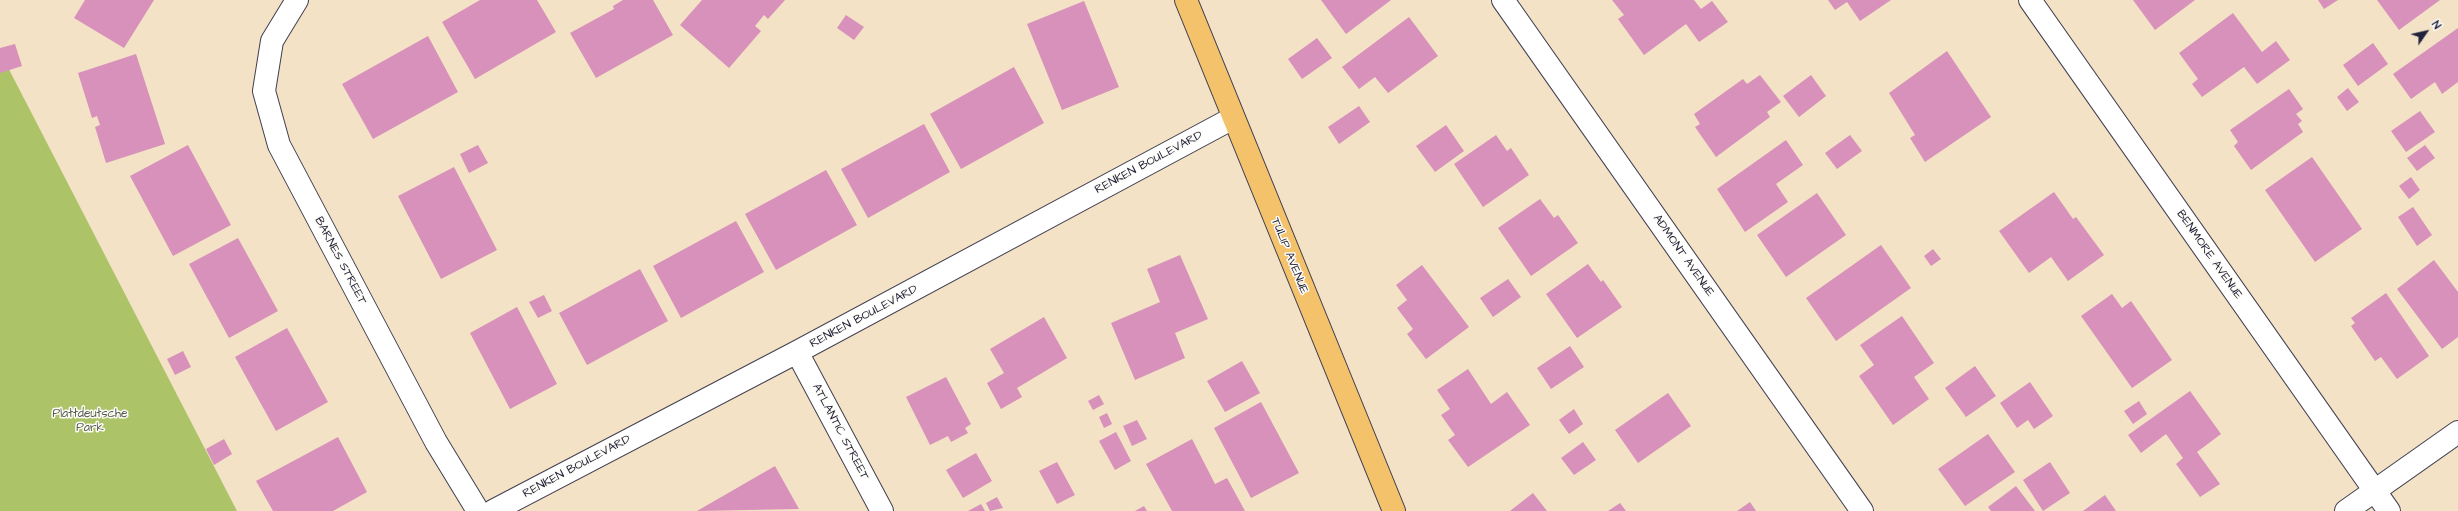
<!DOCTYPE html>
<style>
body{margin:0}
#map{position:relative;width:2458px;height:511px;overflow:hidden;background:#f3e2c5;font-family:"Architects Daughter",sans-serif}
canvas{display:block}
.north{position:absolute;left:2406px;top:12px;width:40px;height:40px;-webkit-text-stroke:3px #fdfcf7;paint-order:stroke;rotate:56deg;font-size:11px;font-weight:700;line-height:16px;text-align:center;color:#22223b}
.north::after{content:'';display:block;margin:auto;width:14px;height:18px;background:#22223b;clip-path:polygon(50% 0,100% 100%,50% 72%,0 100%)}
</style>
<div id="map">
<canvas width="2458" height="511"></canvas>
<div class="north">N</div>
</div>
<script>
const c = document.querySelector('canvas').getContext('2d');
c.lineJoin = 'round';
function fill(path, color) {
  c.fillStyle = color;
  c.fill(path, 'evenodd');
}
function toPath(rows) {
  const path = new Path2D();
  for (const r of rows) {
    path.moveTo(r[0], r[1]);
    for (let i = 2; i < r.length; i += 2) path.lineTo(r[i], r[i + 1]);
  }
  return path;
}
function strokePath(path, color, width, dash) {
  c.strokeStyle = color;
  c.lineWidth = width;
  c.lineCap = dash ? 'butt' : 'round';
  c.setLineDash(dash || []);
  c.stroke(path);
}
function write(font, color, halo, rows, align = 'center') {
  c.font = font + ' "Architects Daughter",sans-serif';
  c.lineWidth = 3;
  c.setLineDash([]);
  c.textBaseline = 'middle';
  c.strokeStyle = halo;
  c.fillStyle = color;
  for (const [text, x, y, turn = 0] of rows) {
    c.save();
    c.translate(x, y);
    c.rotate((+turn || 0) * Math.PI / 180);
    c.textAlign = isNaN(turn) ? turn : align;
    if (halo) c.strokeText(text, 0, 0);
    c.fillText(text, 0, 0);
    c.restore();
  }
}
fill(toPath([
 [0,52,237,511,0,511]
]), '#acc368');
fill(toPath([
 [85,0,154,0,124,48,74,18],
 [480,0,537,0,556,32,475,79,442,22],
 [623,0,653,0,673,35,596,78,570,33,614,9,613,6],
 [702,0,785,0,768,19,764,15,755,26,761,31,729,68,680,25],
 [1321,0,1391,0,1346,34],
 [1612,0,1694,0,1701,9,1712,1,1728,22,1699,42,1686,24,1644,55,1618,19,1624,15],
 [1828,0,1891,0,1860,21,1847,2,1835,10],
 [2133,0,2195,0,2155,30],
 [2318,0,2338,0,2324,9],
 [2377,0,2440,0,2399,30],
 [1084,1,1119,87,1062,110,1027,24],
 [2233,13,2262,52,2276,41,2290,60,2257,84,2244,67,2202,97,2192,84,2198,79,2179,53],
 [846,15,864,27,854,40,837,28],
 [1409,17,1438,56,1388,93,1375,77,1359,89,1342,67],
 [2458,28,2458,82,2442,94,2435,82,2411,99,2393,74],
 [428,36,458,92,373,139,342,84],
 [1317,38,1332,58,1302,79,1288,59],
 [2373,43,2388,64,2358,86,2343,65],
 [15,44,22,66,0,73,0,48],
 [1947,51,1991,117,1925,162,1910,138,1915,135,1889,93],
 [136,54,165,144,106,163,95,127,100,125,97,116,92,118,78,73],
 [1014,67,1044,123,961,169,930,114],
 [1760,75,1781,102,1767,112,1770,117,1716,157,1695,127,1700,124,1694,114,1743,79,1747,84],
 [1811,75,1826,96,1799,117,1783,96],
 [2348,88,2359,102,2347,111,2337,97],
 [2289,89,2303,109,2296,114,2302,121,2298,124,2303,132,2251,170,2234,146,2238,142,2230,130],
 [1359,106,1370,122,1339,144,1328,127],
 [2420,111,2435,132,2406,152,2391,131],
 [924,124,950,172,868,218,841,169],
 [1446,125,1464,151,1435,172,1416,146],
 [1496,135,1507,151,1511,148,1529,175,1483,207,1454,164],
 [1850,135,1862,151,1837,169,1825,153],
 [1786,140,1803,165,1776,184,1788,202,1745,232,1717,189],
 [188,145,231,225,173,256,130,176],
 [478,145,488,163,469,173,460,154],
 [2425,145,2435,158,2417,171,2407,158],
 [2312,157,2362,229,2315,262,2265,190],
 [454,167,497,250,441,279,398,196],
 [826,170,857,225,776,270,745,214],
 [2411,177,2420,190,2409,199,2399,186],
 [2054,192,2073,219,2076,217,2104,255,2068,281,2051,257,2029,273,1999,231],
 [1817,193,1846,235,1786,277,1757,235],
 [1540,199,1554,218,1558,215,1578,243,1531,276,1498,228],
 [2413,207,2432,235,2417,246,2398,217],
 [736,221,764,272,681,318,653,266],
 [238,238,278,311,229,338,189,264],
 [1881,245,1911,288,1836,341,1806,298],
 [1933,249,1941,259,1931,266,1924,256],
 [1180,255,1208,319,1175,333,1185,358,1135,380,1111,323,1160,302,1147,269],
 [2434,260,2458,292,2458,337,2442,349,2397,289],
 [1588,264,1601,282,1603,280,1622,307,1577,338,1546,294],
 [1422,265,1469,327,1426,359,1407,334,1413,329,1397,308,1407,300,1396,285],
 [640,269,668,321,587,365,559,313],
 [1508,279,1521,297,1493,317,1480,298],
 [2386,293,2429,356,2397,379,2381,357,2375,361,2351,326,2355,323,2351,318],
 [2112,294,2122,308,2131,301,2172,360,2132,388,2081,316],
 [544,295,552,311,538,318,529,302],
 [517,307,557,384,510,409,470,333],
 [1902,316,1934,363,1914,377,1929,399,1893,425,1859,376,1874,365,1860,345],
 [1044,317,1067,358,1017,388,1022,397,1001,409,987,383,1004,373,990,349],
 [287,328,328,402,276,431,235,357],
 [1570,346,1584,367,1551,389,1537,368],
 [183,351,191,367,175,375,167,359],
 [1242,361,1260,393,1225,412,1207,381],
 [1975,366,1996,396,1966,417,1945,388],
 [1468,369,1491,404,1507,392,1530,425,1468,467,1448,440,1455,435,1441,415,1450,409,1437,390],
 [946,377,971,424,965,428,968,433,951,442,948,436,930,445,906,397],
 [2030,382,2053,416,2034,429,2028,420,2017,428,2000,403],
 [2190,391,2221,434,2197,452,2220,484,2200,497,2176,464,2183,458,2166,434,2141,453,2128,435],
 [1668,393,1691,426,1638,463,1615,430],
 [1099,395,1104,404,1093,410,1088,401],
 [2139,401,2147,414,2133,424,2124,411],
 [1261,402,1299,473,1251,498,1214,428],
 [1574,409,1583,424,1569,434,1559,420],
 [1107,413,1112,424,1104,428,1099,417],
 [1137,420,1147,439,1132,446,1123,426],
 [1116,432,1131,461,1115,470,1099,441],
 [1988,434,2015,472,1965,506,1938,469],
 [338,437,367,492,333,511,273,511,256,481],
 [224,439,232,454,214,465,206,449],
 [1192,439,1215,484,1227,478,1245,511,1172,511,1146,464],
 [1583,442,1596,460,1574,475,1561,458],
 [976,453,992,481,963,498,946,470],
 [1057,462,1075,495,1057,504,1039,471],
 [2050,462,2070,493,2043,511,2023,480],
 [775,466,799,509,697,511],
 [2016,486,2035,511,1991,511,1988,507],
 [1533,493,1547,511,1510,511],
 [2105,495,2116,511,2083,511],
 [997,497,1003,508,990,511,986,503],
 [1750,502,1756,511,1737,511],
 [1620,503,1626,511,1608,511],
 [981,504,985,511,968,511],
 [1144,506,1147,511,1135,511]
]), '#d791ba');
const minor = toPath([
 [297,0,272,41,264,91,279,145,436,442,478,511],
 [1503,0,1862,511],
 [2030,0,2389,511],
 [797,352,882,511],
 [493,511,797,352,1233,118],
 [2346,511,2458,432]
]);
const major = toPath([
 [1186,0,1394,511]
]);
strokePath(minor, '#413f50', 24);
strokePath(major, '#413f50', 24);
strokePath(minor, '#fff', 22);
strokePath(major, '#f4c26a', 22);
write('12px', '#22223b', '#fdfcf7', [
 ["RENKEN BOULEVARD",1149,163,-28],
 ["BENMORE AVENUE",2209,255,55],
 ["TULIP AVENUE",1289,256,68],
 ["ADMONT AVENUE",1683,256,55],
 ["BARNES STREET",340,261,62],
 ["RENKEN BOULEVARD",864,317,-28],
 ["ATLANTIC STREET",840,432,62],
 ["RENKEN BOULEVARD",577,467,-28]
]);
write('12px', '#525a4b', '#fdfcf7', [
 ["Plattdeutsche",90,414],
 ["Park",90,428]
]);
</script>
